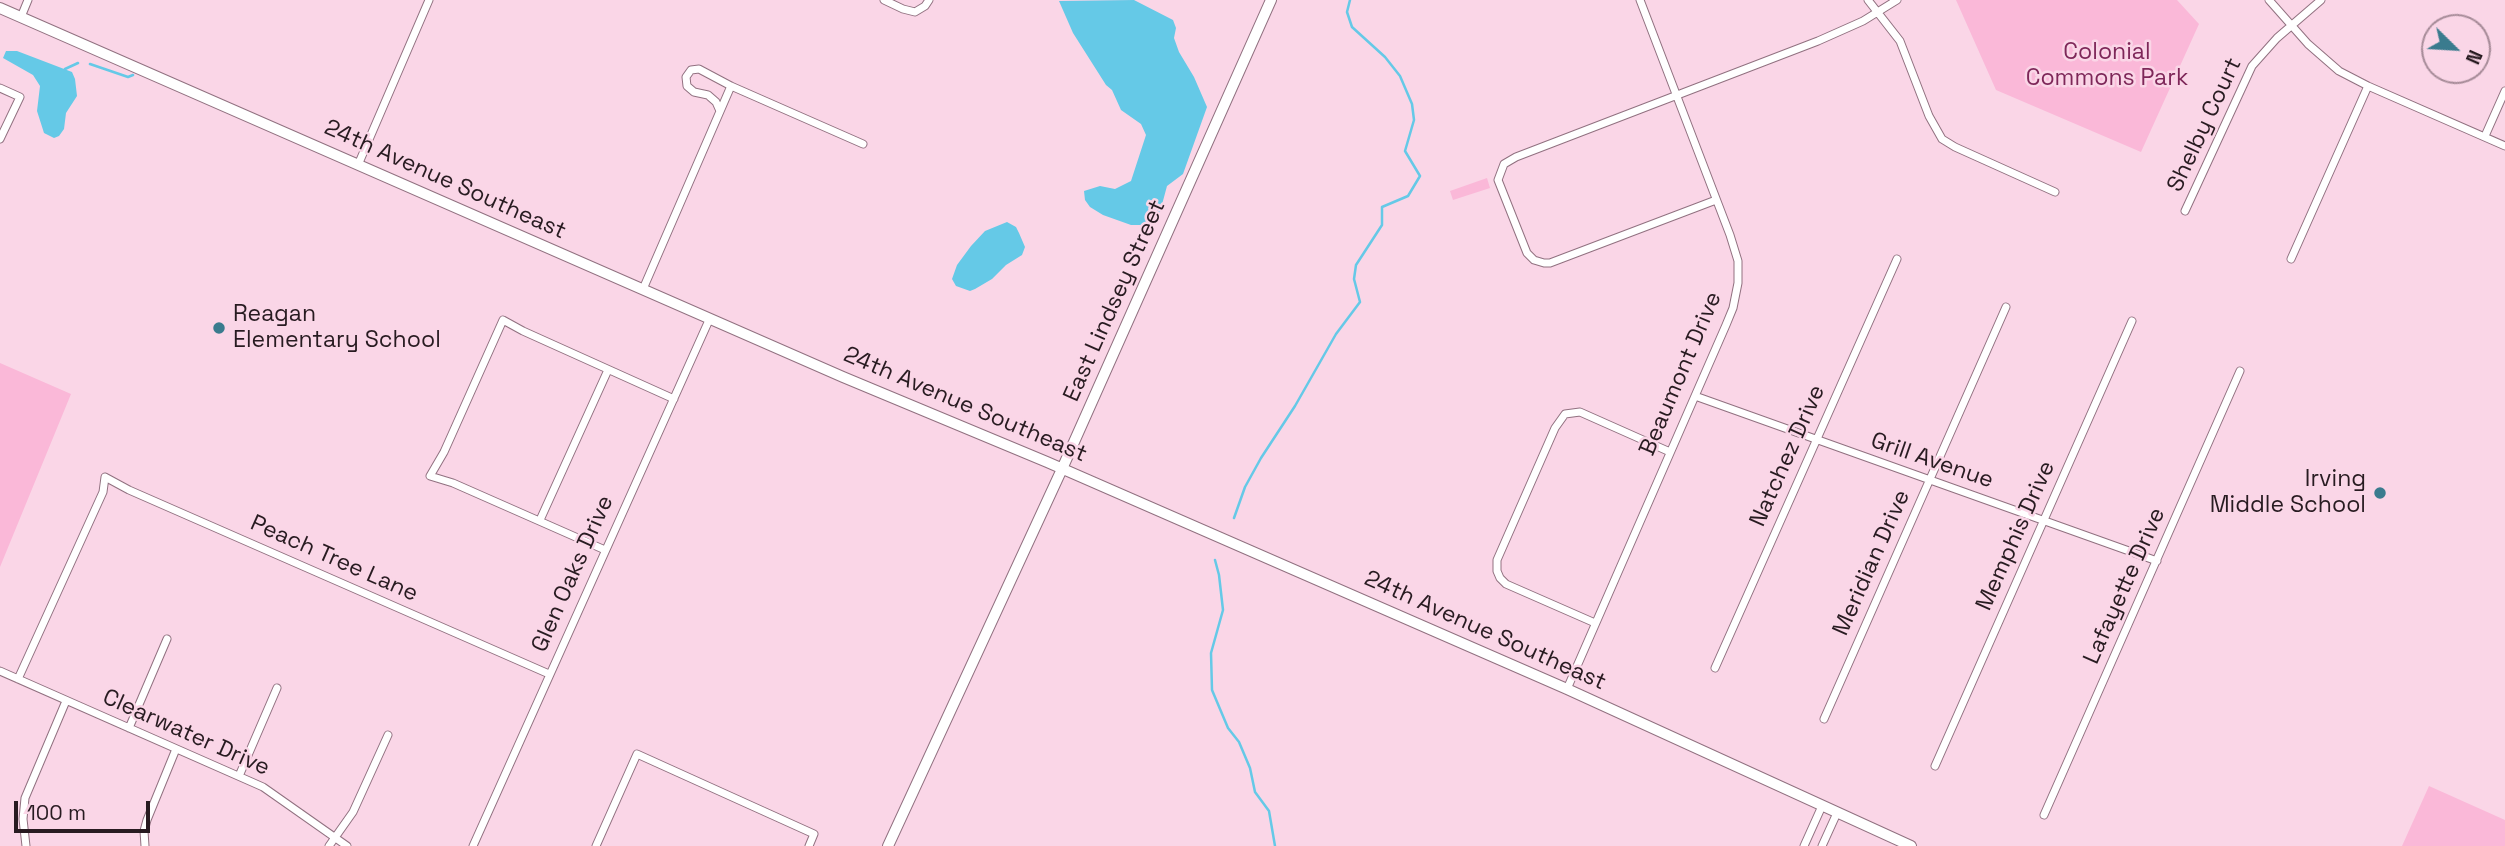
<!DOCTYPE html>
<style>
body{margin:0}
#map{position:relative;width:2505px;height:846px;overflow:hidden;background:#fad6e7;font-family:"Space Grotesk",sans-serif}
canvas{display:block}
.north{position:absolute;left:2421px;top:14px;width:70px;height:70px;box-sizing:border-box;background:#fad6e7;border:2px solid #a68b98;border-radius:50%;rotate:114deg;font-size:19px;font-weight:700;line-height:28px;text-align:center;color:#281b21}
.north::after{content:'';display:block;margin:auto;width:24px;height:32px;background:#3a7b8e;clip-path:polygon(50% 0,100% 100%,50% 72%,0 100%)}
.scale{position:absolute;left:14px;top:801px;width:136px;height:32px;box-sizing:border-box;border:4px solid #281b21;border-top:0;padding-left:9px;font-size:21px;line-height:24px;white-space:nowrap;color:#281b21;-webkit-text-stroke:5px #fad6e7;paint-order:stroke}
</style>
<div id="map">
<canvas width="2505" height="846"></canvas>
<div class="north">N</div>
<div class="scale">100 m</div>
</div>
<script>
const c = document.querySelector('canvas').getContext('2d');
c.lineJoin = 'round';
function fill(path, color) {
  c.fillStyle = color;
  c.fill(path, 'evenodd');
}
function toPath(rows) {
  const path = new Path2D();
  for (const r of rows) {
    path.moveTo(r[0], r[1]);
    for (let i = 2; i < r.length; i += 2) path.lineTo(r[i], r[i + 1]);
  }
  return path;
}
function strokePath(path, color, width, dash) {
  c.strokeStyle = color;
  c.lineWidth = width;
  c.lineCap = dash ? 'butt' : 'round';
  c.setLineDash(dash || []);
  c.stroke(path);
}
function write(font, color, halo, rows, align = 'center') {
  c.font = font + ' "Space Grotesk",sans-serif';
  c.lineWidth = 5;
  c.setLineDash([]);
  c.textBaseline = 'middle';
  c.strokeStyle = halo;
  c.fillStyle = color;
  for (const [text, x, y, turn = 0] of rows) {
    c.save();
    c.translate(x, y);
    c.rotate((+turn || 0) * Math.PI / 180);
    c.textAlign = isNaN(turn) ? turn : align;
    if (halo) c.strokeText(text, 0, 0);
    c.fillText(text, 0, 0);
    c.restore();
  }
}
fill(toPath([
 [1956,0,2177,0,2199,24,2141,152,1996,90],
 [1487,178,1490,188,1453,200,1450,191],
 [0,363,71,394,0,567],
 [2429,786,2505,820,2505,846,2402,846]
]), '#fab8d8');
fill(toPath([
 [1134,0,1173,20,1176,28,1174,38,1179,52,1194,77,1207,107,1183,174,1167,186,1160,212,1155,219,1142,225,1131,225,1103,215,1090,207,1085,200,1084,191,1100,186,1115,189,1131,181,1146,135,1141,124,1121,110,1112,90,1106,85,1073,33,1059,1],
 [6,51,17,51,72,72,75,79,77,96,66,113,64,129,59,136,54,138,44,133,37,111,40,86,33,75,3,58],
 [1007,222,1016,227,1019,233,1025,247,1022,255,1006,265,992,279,975,289,970,291,956,286,952,279,957,265,971,246,985,231]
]), '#65c9e7');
strokePath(toPath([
 [90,64,128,77,133,75],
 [65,69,78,63],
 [1234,518,1245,487,1261,458,1295,406,1336,334,1360,302,1354,279,1356,265,1382,225,1382,207,1408,196,1420,176,1405,151,1414,120,1412,104,1400,76,1385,57,1352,27,1347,12,1350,0],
 [1215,560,1219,575,1223,610,1211,653,1212,690,1228,728,1239,742,1250,768,1255,792,1269,811,1275,846]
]), '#65c9e7', 2.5);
const street = toPath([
 [884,0,903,9,915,12,925,6,929,0],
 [1868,0,1900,41,1929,116,1942,139,1955,147,2055,192],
 [2269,0,2308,44,2339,71,2368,86,2505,146],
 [21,17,28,0],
 [0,88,20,97,0,139],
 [720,111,716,102,708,95,694,92,687,86,686,77,691,70,699,69,731,86,863,144],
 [2485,136,2505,91],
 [358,165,429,0],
 [1716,200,1550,263,1544,263,1534,260,1527,253,1498,180,1504,164,1516,157,1818,41,1863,21,1897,0],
 [2185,211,2252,66,2277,38,2321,0],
 [2291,259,2368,86],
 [643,289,731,86],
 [1695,396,2157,561],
 [540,520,608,370],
 [605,550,453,483,430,476,444,452,503,320,523,331,674,399],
 [1595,623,1506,584,1500,578,1497,571,1497,560,1555,428,1565,414,1580,412,1670,452],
 [1715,668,1897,259],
 [0,671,263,787,347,846],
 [18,679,103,492,105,477,129,490,549,674],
 [1567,689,1726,325,1733,308,1738,283,1738,261,1730,235,1640,0],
 [1824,719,2006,307],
 [129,728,167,639],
 [1935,766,2132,321],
 [239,776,277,688],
 [2044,815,2240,371],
 [26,846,23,819,25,798,66,701],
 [145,846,144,831,147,820,176,749],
 [329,846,353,812,388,735],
 [473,846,710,318],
 [596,846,637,754,814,834,809,846],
 [1804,846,1822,806],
 [1822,846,1837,813]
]);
const secondary = toPath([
 [0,8,843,377,1047,462,1567,689,1911,846],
 [888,846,1062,469,1271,0]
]);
strokePath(street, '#917180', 9);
strokePath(secondary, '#917180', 12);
strokePath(street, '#fff', 7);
strokePath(secondary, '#fff', 10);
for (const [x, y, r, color] of [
 [219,328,7,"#3a7b8e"],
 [2380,493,7,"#3a7b8e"]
]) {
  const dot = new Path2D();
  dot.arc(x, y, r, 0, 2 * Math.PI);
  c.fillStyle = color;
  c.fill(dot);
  strokePath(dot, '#fad6e7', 2.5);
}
write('23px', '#7e2759', '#fad6e7', [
 ["Colonial",2107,53],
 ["Commons Park",2107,79]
]);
write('23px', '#281b21', '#fad6e7', [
 ["Shelby Court",2205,125,-65],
 ["24th Avenue Southeast",445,180,24],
 ["East Lindsey Street",1115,301,-66],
 ["Beaumont Drive",1681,374,-67],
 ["24th Avenue Southeast",965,405,23],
 ["Natchez Drive",1788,456,-66],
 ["Grill Avenue",1932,461,19],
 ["Memphis Drive",2016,536,-66],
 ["Peach Tree Lane",334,559,24],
 ["Meridian Drive",1872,563,-66],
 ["Glen Oaks Drive",573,574,-66],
 ["Lafayette Drive",2125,586,-66],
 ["24th Avenue Southeast",1485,631,24],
 ["Clearwater Drive",186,733,24]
]);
write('23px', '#281b21', '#fad6e7', [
 ["Reagan",233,315],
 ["Elementary School",233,341],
 ["Irving",2366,480,"right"],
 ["Middle School",2366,506,"right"]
], 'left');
</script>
